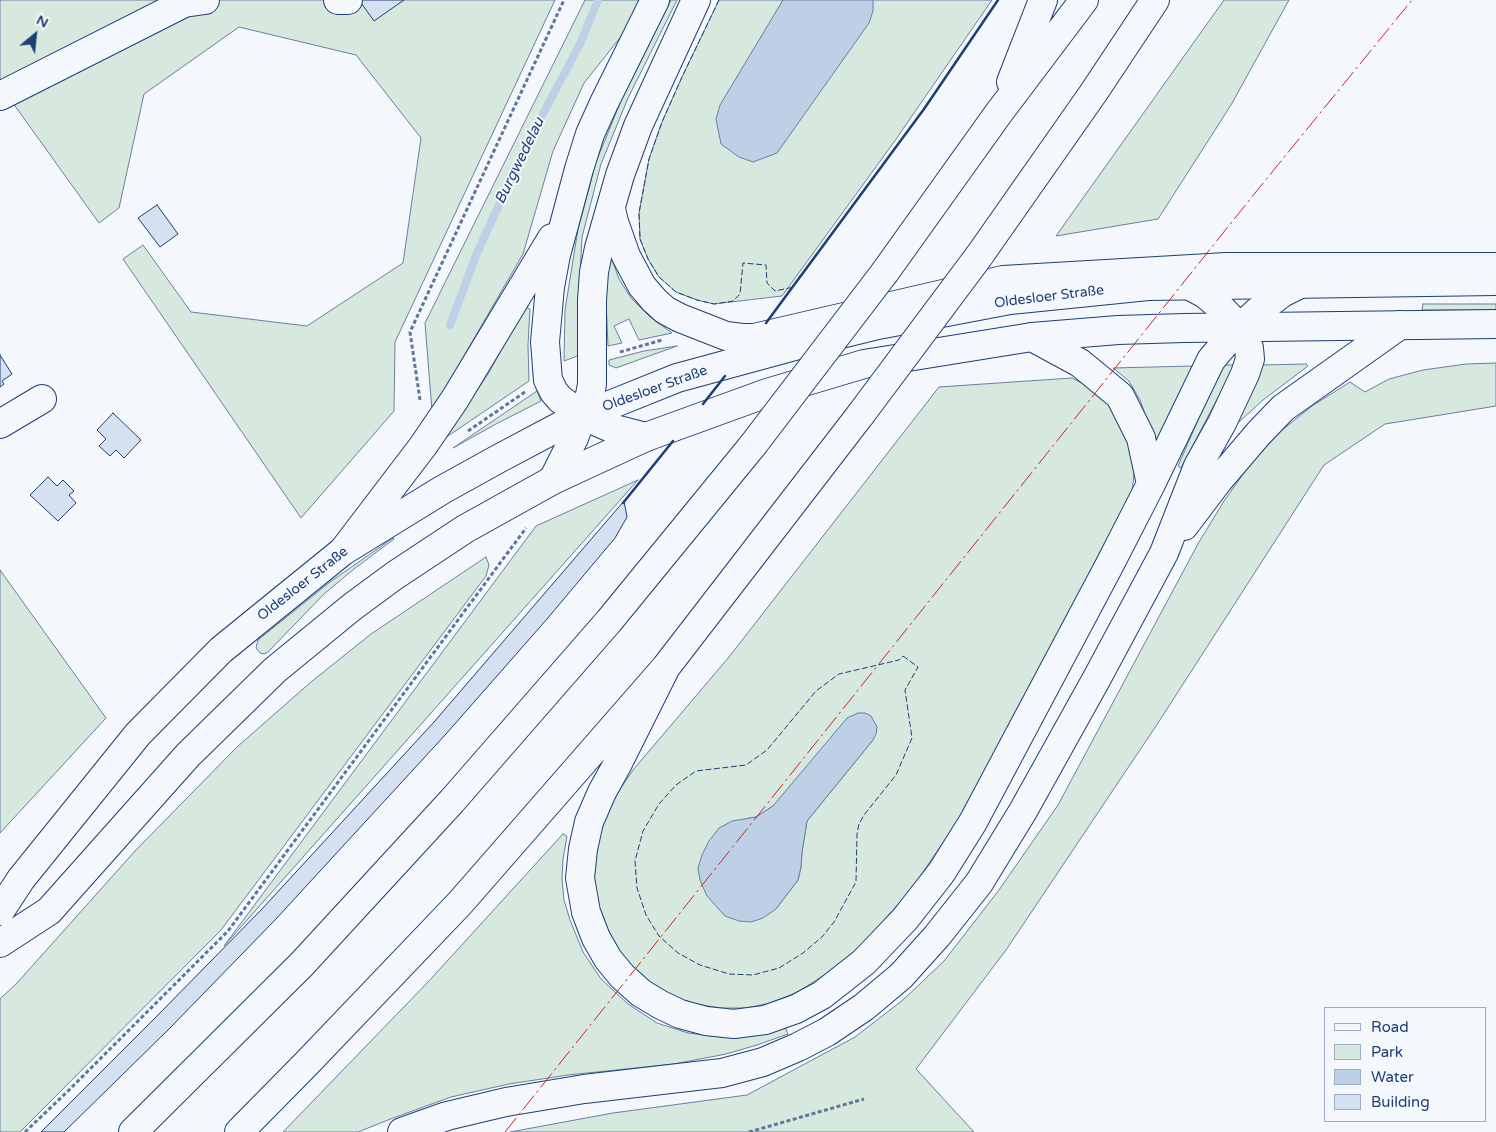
<!DOCTYPE html>
<meta charset="utf-8">
<style>
body{margin:0}
#map{position:relative;width:1496px;height:1132px;overflow:hidden;background:#f4f7fb;font-family:"Varela Round",sans-serif}
canvas{display:block}
.legend{position:absolute;left:1324px;top:1007px;width:162px;height:115px;box-sizing:border-box;background:#f4f7fb;border:1px solid #9eadc5;margin:0;padding:6px 9px;list-style:none;font-size:15px;color:#1d3f73}
.legend li{display:flex;align-items:center;gap:10px;height:25px}
.legend b{width:25px;border:1px solid #9eadc5}
.north{position:absolute;left:10px;top:10px;width:50px;height:50px;-webkit-text-stroke:4px #f4f7fb;paint-order:stroke;rotate:28deg;font-size:14px;font-weight:700;line-height:20px;text-align:center;color:#1d3f73}
.north::after{content:'';display:block;margin:auto;width:18px;height:22px;background:#1d3f73;clip-path:polygon(50% 0,100% 100%,50% 72%,0 100%)}
</style>
<div id="map">
<canvas width="1496" height="1132"></canvas>
<ul class="legend">
<li><b style="height:6px;background:#f4f7fb"></b>Road</li>
<li><b style="height:14px;background:#d7e8df"></b>Park</li>
<li><b style="height:14px;background:#bed0e5"></b>Water</li>
<li><b style="height:14px;background:#d5e0f0"></b>Building</li>
</ul>
<div class="north">N</div>
</div>
<script>
const c = document.querySelector('canvas').getContext('2d');
c.lineJoin = 'round';
function fill(path, color) {
  c.fillStyle = color;
  c.fill(path, 'evenodd');
}
function toPath(rows) {
  const path = new Path2D();
  for (const r of rows) {
    path.moveTo(r[0], r[1]);
    for (let i = 2; i < r.length; i += 2) path.lineTo(r[i], r[i + 1]);
  }
  return path;
}
function strokePath(path, color, width, dash) {
  c.strokeStyle = color;
  c.lineWidth = width;
  c.lineCap = dash ? 'butt' : 'round';
  c.setLineDash(dash || []);
  c.stroke(path);
}
function write(font, color, halo, rows, align = 'center') {
  c.font = font + ' "Varela Round",sans-serif';
  c.lineWidth = 4;
  c.setLineDash([]);
  c.textBaseline = 'middle';
  c.strokeStyle = halo;
  c.fillStyle = color;
  for (const [text, x, y, turn = 0] of rows) {
    c.save();
    c.translate(x, y);
    c.rotate((+turn || 0) * Math.PI / 180);
    c.textAlign = isNaN(turn) ? turn : align;
    if (halo) c.strokeText(text, 0, 0);
    c.fillText(text, 0, 0);
    c.restore();
  }
}
const green = toPath([
 [0,0,555,0,395,342,394,411,301,518,123,259,143,245,191,312,307,326,403,263,421,138,356,55,239,27,144,94,119,208,99,223,0,85,0,0],
 [585,0,642,0,627,29,584,83,553,151,523,254,432,411,425,323,585,0],
 [671,0,677,0,628,98,601,164,582,237,578,313,580,355,564,361,565,310,578,229,596,162,623,96,671,0],
 [719,0,992,0,894,142,782,296,714,304,697,300,676,292,659,277,648,259,640,239,639,213,649,159,662,122,682,77,719,0],
 [1224,0,1289,0,1231,105,1158,219,1056,236,1224,0],
 [610,254,619,279,631,298,650,317,672,333,639,340,629,319,614,326,622,343,608,346,606,299,607,255,610,254],
 [1423,304,1496,304,1496,310,1422,310,1423,304],
 [525,307,530,309,528,345,529,381,445,438,488,374,525,307],
 [677,346,616,368,609,365,609,360,644,351,677,346],
 [1496,363,1496,406,1385,424,1324,465,1158,723,1006,950,916,1069,974,1132,510,1132,613,1113,747,1095,855,1037,903,1000,944,961,999,890,1058,805,1199,542,1224,501,1251,463,1281,431,1312,406,1350,382,1365,392,1389,379,1423,370,1466,364,1496,363],
 [1306,364,1308,366,1263,400,1239,422,1236,422,1257,379,1262,365,1306,364],
 [1222,365,1235,365,1181,468,1178,466,1222,365],
 [1193,366,1156,445,1140,400,1129,381,1113,368,1193,366],
 [1072,378,1095,390,1116,410,1136,457,1131,500,964,812,910,891,849,959,798,992,770,1003,746,1008,721,1008,695,1004,673,996,653,985,633,968,616,947,604,927,596,904,592,878,598,833,607,812,620,789,633,770,729,657,939,387,1072,378],
 [873,740,807,821,802,852,801,867,798,880,776,909,745,819,756,817,773,806,780,799,873,740],
 [537,391,541,401,496,424,453,448,537,391],
 [638,480,224,946,536,526,638,480],
 [393,538,394,539,354,569,324,594,268,652,264,654,260,653,256,648,258,640,330,582,393,538],
 [486,557,489,565,486,576,221,930,22,1130,19,1132,0,1132,0,999,17,983,135,851,237,747,311,682,371,634,486,557],
 [0,570,106,718,0,833,0,570],
 [563,834,567,836,563,859,562,879,564,900,570,920,583,952,601,979,628,1004,657,1023,688,1033,721,1037,754,1035,785,1027,788,1034,757,1045,726,1054,674,1064,568,1075,509,1084,451,1097,393,1118,358,1132,283,1132,428,982,563,834]
]);
fill(green, '#d7e8df');
strokePath(green, '#687fa3', 1);
const water = toPath([
 [783,0,873,0,873,11,869,23,777,153,753,162,739,157,721,144,716,119,720,105,783,0],
 [858,713,865,713,871,716,877,727,876,734,873,740,807,821,802,852,801,867,798,880,776,909,763,918,751,922,739,921,725,916,707,896,700,880,698,868,702,855,709,841,719,828,732,821,756,817,773,806,847,718,858,713]
]);
fill(water, '#bed0e5');
strokePath(water, '#687fa3', 1);
strokePath(toPath([
 [450,325,477,253,528,142,580,44,598,0]
]), '#bed0e5', 8);
const building = toPath([
 [359,0,404,0,374,21,359,0],
 [157,205,178,234,160,247,138,218,157,205],
 [0,355,12,374,2,381,4,384,0,387,0,355],
 [113,413,141,440,124,458,116,450,110,456,99,446,106,439,97,430,113,413],
 [48,477,57,486,63,480,74,491,69,495,76,503,58,521,30,495,48,477],
 [624,501,627,517,615,538,547,619,446,734,275,920,169,1029,64,1132,41,1132,157,1016,262,909,434,722,624,501]
]);
fill(building, '#d5e0f0');
strokePath(building, '#1d3f73', 1);
const minor = toPath([
 [338,0,348,0],
 [0,96,184,3,205,0],
 [0,424,42,399]
]);
const major = toPath([
 [0,911,21,879,138,734,221,650,343,551,442,490,498,459,564,424,595,411,677,378,813,341,878,325,1010,300,1148,286,1496,281],
 [0,943,49,911,188,755,275,670,352,607,394,576,465,529,553,480,646,437,767,393,864,364,1032,337,1118,330,1184,328,1496,324]
]);
const highway = toPath([
 [1011,82,1043,0],
 [611,209,614,222,626,256,642,286,654,300,665,310,680,318,726,336,742,338,754,338,1003,280,1226,267,1496,267],
 [979,256,1094,92,1155,0],
 [885,272,998,114,1084,0],
 [1032,337,1080,363,1120,396,1141,438,1151,484],
 [646,437,611,428,583,416,560,399,554,392,548,380,545,342,550,287,556,255,579,169,590,134,604,103,655,0],
 [553,480,574,438,590,395,592,384,592,300,594,272,599,248,620,175,638,126,696,0],
 [1184,526,1218,481,1259,433,1283,408,1400,325],
 [343,551,423,446,455,399,552,238],
 [666,667,617,765,602,792,589,822,583,849,580,878,586,912,596,938,608,959,622,976,641,993,661,1005,680,1014,706,1021,734,1024,765,1020,796,1009,822,995,864,962,905,919,941,873,973,822,1109,566,1151,484,1211,360,1232,335,1257,312,1282,293,1302,283],
 [133,1132,302,964,452,801,609,621,753,445],
 [239,1132,307,1063,460,903,666,667,861,414],
 [402,1132,447,1116,506,1102,584,1089,722,1073,763,1062,798,1047,827,1032,864,1007,901,976,937,936,979,883,1023,811,1097,678,1164,553,1198,466,1222,423,1245,374,1250,359,1249,348,1240,328,1217,304,1205,294,1188,285]
]);
strokePath(minor, '#1d3f73', 30);
strokePath(major, '#1d3f73', 30);
strokePath(highway, '#1d3f73', 30);
strokePath(toPath([
 [620,352,662,340],
 [420,400,410,332,564,0],
 [468,431,525,392],
 [25,1132,68,1091,228,931,526,528],
 [749,1132,864,1099]
]), '#5e769c', 3, [4, 2.5]);
strokePath(minor, '#f4f7fb', 28);
strokePath(major, '#f4f7fb', 28);
strokePath(highway, '#f4f7fb', 28);
const highwayBridge = toPath([
 [861,414,979,256],
 [753,445,885,272]
]);
strokePath(highwayBridge, '#1d3f73', 30, []);
strokePath(highwayBridge, '#f4f7fb', 28);
strokePath(toPath([
 [719,0,682,77,662,122,649,159,639,213,640,239,648,259,659,277,676,292,697,300,714,304,733,301,740,294,743,263,766,265,767,283,775,291,794,287],
 [903,656,918,667,905,690,912,738,896,775,864,815,859,824,857,834,856,882,834,922,822,937,803,953,779,968,753,975,729,974,700,965,678,953,659,936,646,915,637,888,635,861,643,831,659,804,676,785,696,771,746,765,767,750,816,691,839,674,899,660,903,656]
]), '#1d3f73', 1, [6, 2.5]);
strokePath(toPath([
 [766,323,924,109,998,0],
 [703,404,725,376],
 [623,503,673,441]
]), '#1d3f73', 2.5);
strokePath(toPath([
 [505,1132,1251,198,1412,0]
]), '#c62828', 1, [18, 4, 2.5, 4]);
write('14px', '#1d3f73', '#f4f7fb', [
 ["Oldesloer Straße",1049,297,-7],
 ["Oldesloer Straße",655,389,-20],
 ["Oldesloer Straße",303,584,-38]
]);
write('italic 15px', '#1d3f73', '#f4f7fb', [
 ["Burgwedelau",520,161,-64]
]);
</script>
